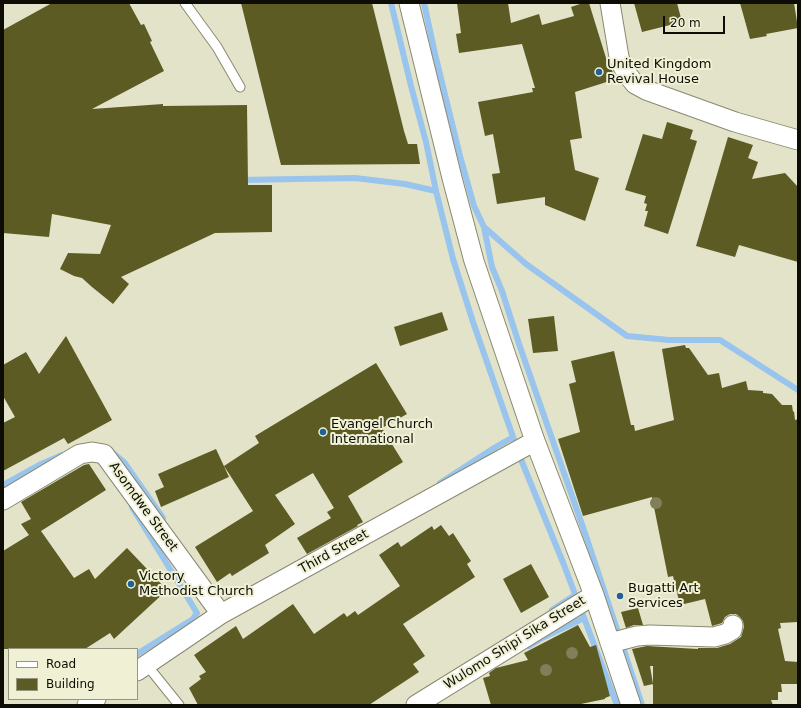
<!DOCTYPE html>
<style>
body{margin:0}
#map{position:relative;width:801px;height:708px;overflow:hidden;background:#e2e3c8;font-family:"DejaVu Sans",sans-serif}
canvas{display:block}
.frame{position:absolute;inset:0;border:4px solid #0d0d05;pointer-events:none}
.legend{position:absolute;left:8px;top:648px;width:130px;height:52px;box-sizing:border-box;background:#eff0d4;border:1px solid #959581;margin:0;padding:5px 7px;list-style:none;font-size:12px;color:#0d0d05}
.legend li{display:flex;align-items:center;gap:8px;height:20px}
.legend b{width:20px;border:1px solid #959581}
.scale{position:absolute;left:663px;top:16px;width:62px;height:18px;box-sizing:border-box;border:2px solid #0d0d05;border-top:0;padding-left:5px;font-size:12px;line-height:14px;white-space:nowrap;color:#0d0d05;-webkit-text-stroke:3px #eff0d4;paint-order:stroke}
</style>
<div id="map">
<canvas width="801" height="708"></canvas>
<div class="frame"></div>
<ul class="legend">
<li><b style="height:5px;background:#fff"></b>Road</li>
<li><b style="height:11px;background:#5c5b24"></b>Building</li>
</ul>
<div class="scale">20 m</div>
</div>
<script>
const c = document.querySelector('canvas').getContext('2d');
c.lineJoin = 'round';
function toPath(rows) {
  const path = new Path2D();
  for (const r of rows) {
    path.moveTo(r[0], r[1]);
    for (let i = 2; i < r.length; i += 2) path.lineTo(r[i], r[i + 1]);
  }
  return path;
}
function strokePath(path, color, width, dash) {
  c.strokeStyle = color;
  c.lineWidth = width;
  c.lineCap = dash ? 'butt' : 'round';
  c.setLineDash(dash || []);
  c.stroke(path);
}
function fill(path, color) {
  c.fillStyle = color;
  c.fill(path, 'evenodd');
}
function write(font, color, halo, rows, align = 'center') {
  c.font = font + ' "DejaVu Sans",sans-serif';
  c.lineWidth = 4;
  c.setLineDash([]);
  c.textBaseline = 'middle';
  c.strokeStyle = halo;
  c.fillStyle = color;
  for (const [text, x, y, turn = 0] of rows) {
    c.save();
    c.translate(x, y);
    c.rotate((+turn || 0) * Math.PI / 180);
    c.textAlign = isNaN(turn) ? turn : align;
    if (halo) c.strokeText(text, 0, 0);
    c.fillText(text, 0, 0);
    c.restore();
  }
}
strokePath(toPath([
 [391,3,411,86,426,142,436,191,453,259,473,322,520,457,564,565,617,705],
 [424,3,435,54,460,156,474,206,484,227,492,267,502,291,519,344,586,536,642,705],
 [240,180,355,178,405,184,436,191],
 [484,227,526,264,627,336,669,340,720,340,798,390],
 [113,453,124,462,163,518],
 [440,483,494,448,513,437],
 [3,485,39,465,62,455],
 [132,507,197,613,193,619,137,654],
 [552,610,575,595],
 [529,646,542,638,584,618]
]), '#98c4ee', 6);
fill(toPath([
 [52,3,129,3,141,25,144,24,152,41,150,42,164,71,92,109,163,104,163,106,247,105,248,185,272,185,272,232,215,233,121,277,129,284,113,304,92,287,82,278,74,276,60,269,68,253,100,254,111,225,52,214,49,237,3,233,3,30],
 [241,3,372,3,404,131,408,144,417,144,420,164,281,165],
 [457,3,508,3,511,23,539,14,542,25,574,16,571,7,583,3,589,3,606,58,616,79,575,92,582,138,570,140,575,170,599,178,585,221,545,205,545,197,497,204,492,174,500,173,493,134,485,136,478,102,533,92,532,88,535,88,522,44,459,53,456,34,461,33],
 [634,3,677,3,682,22,642,32],
 [740,3,794,3,798,28,766,34,767,36,750,39],
 [667,122,693,130,690,139,697,141,668,234,644,226,648,211,645,211,647,204,644,203,646,196,625,190,643,134,662,139],
 [728,137,753,145,748,158,758,162,752,179,785,173,798,187,798,262,739,245,735,257,696,246],
 [442,312,448,330,400,346,394,327],
 [554,316,558,351,533,353,528,319],
 [66,336,112,420,68,444,64,438,3,471,3,423,15,417,3,396,3,365,26,352,39,374],
 [685,345,686,348,689,348,708,375,719,373,722,388,746,381,748,390,763,391,763,393,772,394,782,405,792,405,793,412,794,411,795,420,798,419,798,622,780,623,781,628,778,629,785,661,798,662,798,684,781,684,782,692,778,692,778,700,771,700,773,705,653,705,653,666,650,666,653,684,644,686,632,649,647,646,698,649,698,648,717,648,730,644,741,637,744,627,743,621,740,617,736,614,730,614,725,617,722,623,712,626,705,599,680,605,673,576,668,577,652,497,583,516,558,439,580,432,569,384,576,382,571,361,614,351,631,425,634,425,635,431,674,420,662,349],
 [376,363,407,414,382,428,403,462,348,496,363,522,357,525,358,526,307,554,297,538,331,518,327,512,334,508,313,473,275,495,295,524,265,545,269,553,232,576,230,573,217,582,195,547,253,511,224,466,259,443,255,436],
 [216,449,229,477,161,507,155,491,164,487,158,474],
 [89,464,106,490,41,531,74,578,89,569,95,579,127,548,167,590,114,639,110,633,85,649,3,649,3,551,29,535,21,524,31,519,21,502,84,465],
 [441,525,449,536,453,533,471,561,467,564,475,577,403,624,425,656,413,664,419,672,369,705,198,705,189,688,201,679,199,676,206,672,194,655,236,626,243,639,293,604,314,634,344,613,347,617,355,611,358,615,400,586,379,555,398,542,401,547,432,526,434,530],
 [531,564,549,597,521,613,503,579],
 [638,608,643,625,634,625,626,628,621,612],
 [578,625,590,647,596,645,610,696,605,698,605,699,576,705,491,705,483,678,490,676,489,673,496,668,528,660,524,653]
]), '#5c5b24');
const lane = toPath([
 [185,3,217,47,240,87],
 [146,664,179,705]
]);
const street = toPath([
 [409,3,452,178,474,261,535,441,594,595,631,705],
 [610,3,619,57,622,65,627,74,635,84,646,90,735,122,798,140],
 [3,500,80,454,92,452,104,454,221,614],
 [610,643,637,636,650,635,714,637,725,634,732,630,733,625],
 [137,671,221,614,535,441],
 [87,705,96,699],
 [416,705,594,595]
]);
strokePath(lane, '#8a8a71', 11);
strokePath(street, '#8a8a71', 21);
strokePath(lane, '#fff', 9);
strokePath(street, '#fff', 19);
c.fillStyle = '#807f5a';
for (const [x, y] of [
 [656,503],
 [572,653],
 [546,670]
]) {
  c.beginPath();
  c.arc(x, y, 6, 0, 2 * Math.PI);
  c.fill();
}
for (const [x, y, r, color] of [
 [599,72,4,"#206297"],
 [323,432,4,"#206297"],
 [131,584,4,"#206297"],
 [620,596,4,"#206297"]
]) {
  const dot = new Path2D();
  dot.arc(x, y, r, 0, 2 * Math.PI);
  c.fillStyle = color;
  c.fill(dot);
  strokePath(dot, '#eff0d4', 1.5);
}
write('13px', '#0d0d05', '#eff0d4', [
 ["United Kingdom",607,65],
 ["Revival House",607,80],
 ["Evangel Church",331,425],
 ["International",331,440],
 ["Victory",139,577],
 ["Methodist Church",139,592],
 ["Bugatti Art",628,589],
 ["Services",628,604]
], 'left');
write('13px', '#0d0d05', '#eff0d4', [
 ["Asomdwe Street",143,507,54],
 ["Third Street",334,552,-29],
 ["Wulomo Shipi Sika Street",515,643,-32]
]);
</script>
